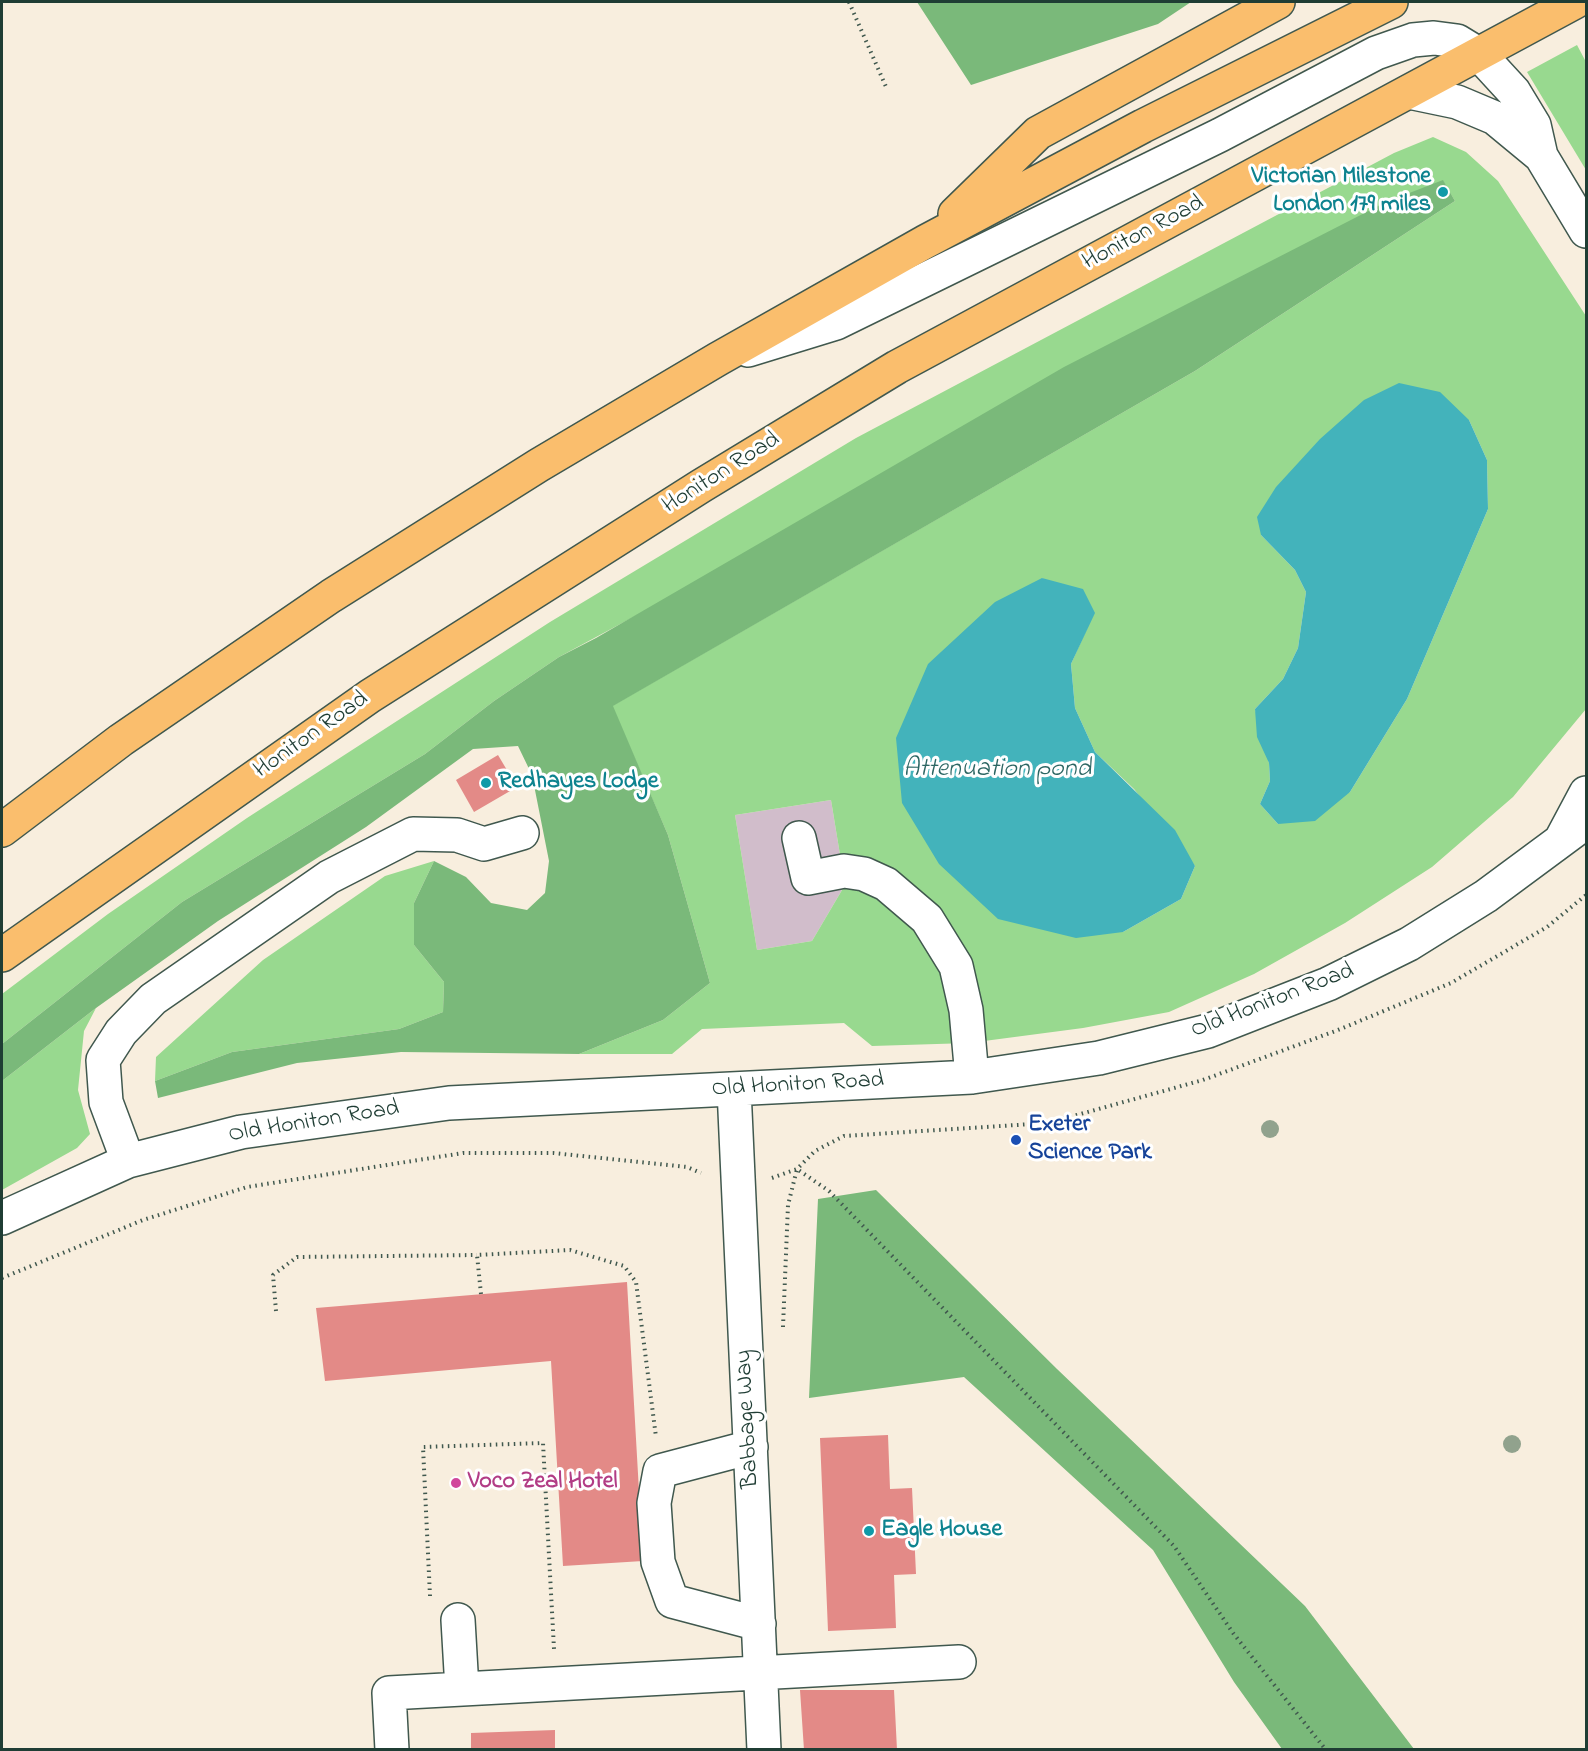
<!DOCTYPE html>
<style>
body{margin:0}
#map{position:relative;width:1588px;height:1751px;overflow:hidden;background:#f8eede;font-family:"Indie Flower",sans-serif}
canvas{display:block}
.frame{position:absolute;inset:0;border:3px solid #1f3d34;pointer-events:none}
</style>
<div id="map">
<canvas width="1588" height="1751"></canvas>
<div class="frame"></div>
</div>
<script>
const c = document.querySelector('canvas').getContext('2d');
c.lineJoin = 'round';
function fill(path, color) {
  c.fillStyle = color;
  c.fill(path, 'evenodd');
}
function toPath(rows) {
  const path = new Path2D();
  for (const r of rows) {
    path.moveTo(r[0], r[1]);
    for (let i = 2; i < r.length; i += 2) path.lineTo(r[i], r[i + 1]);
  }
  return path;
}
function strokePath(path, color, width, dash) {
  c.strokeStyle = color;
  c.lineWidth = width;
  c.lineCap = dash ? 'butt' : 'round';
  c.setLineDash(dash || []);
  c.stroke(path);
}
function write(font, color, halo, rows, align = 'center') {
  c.font = font + ' "Indie Flower",sans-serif';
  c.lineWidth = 6;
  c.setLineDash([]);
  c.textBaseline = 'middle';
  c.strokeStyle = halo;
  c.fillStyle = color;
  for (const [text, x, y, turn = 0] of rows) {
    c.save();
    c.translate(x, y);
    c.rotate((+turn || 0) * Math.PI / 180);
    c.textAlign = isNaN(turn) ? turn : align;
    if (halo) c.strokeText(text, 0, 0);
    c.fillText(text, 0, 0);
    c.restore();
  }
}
fill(toPath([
 [831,800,845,885,812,941,757,950,735,815]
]), '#d1bdcb');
fill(toPath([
 [1577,45,1586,62,1586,170,1527,72],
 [1433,137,1466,152,1498,181,1586,316,1586,709,1513,797,1432,867,1345,923,1254,974,1169,1012,1083,1028,969,1043,872,1046,844,1023,702,1029,672,1054,579,1054,663,1020,710,983,668,835,612,706,1195,371,1455,201,1443,181,559,657,494,701,425,754,182,902,2,1044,2,994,108,914,247,818,550,622,856,438,1394,153],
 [1469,420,1487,460,1488,509,1407,699,1350,792,1278,824,1260,804,1270,781,1269,763,1255,709,1283,679,1298,648,1306,592,1295,570,1261,535],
 [1042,578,1094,613,1071,664,1075,708,1095,752,1134,789,1195,866,1181,899,1123,932],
 [831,800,845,885,812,941,757,950,735,815],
 [434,861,414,903,414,945,444,982,443,1012,399,1029,232,1052,155,1081,156,1057,263,960,385,876],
 [96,1008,84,1031,78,1090,90,1134,77,1148,2,1190,2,1081]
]), '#98d98f');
fill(toPath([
 [917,2,1191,2,1158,24,971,85],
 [1443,180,1455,201,1195,371,613,706,668,835,710,983,663,1020,579,1054,401,1052,297,1063,158,1098,155,1081,232,1052,399,1029,443,1012,444,982,414,945,414,903,434,861,466,877,491,903,527,910,545,893,549,861,532,775,518,746,473,749,366,827,218,921,96,1008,2,1081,2,1044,182,902,425,754,494,701,559,657,596,638,1064,367,1386,202],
 [876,1190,1057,1369,1305,1606,1414,1749,1282,1749,1234,1682,1153,1550,964,1377,809,1398,818,1199]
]), '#7ab97a');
fill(toPath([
 [1399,383,1440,392,1469,420,1487,460,1488,509,1407,699,1350,792,1315,821,1278,824,1260,804,1270,781,1269,763,1257,737,1255,709,1283,679,1298,648,1306,592,1295,570,1261,535,1257,517,1276,487,1320,439,1364,400],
 [1042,578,1083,589,1095,613,1071,664,1075,708,1095,752,1175,830,1195,866,1181,899,1123,932,1076,938,998,919,939,864,902,803,896,738,928,664,995,602]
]), '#43b3bb');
fill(toPath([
 [498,755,517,787,474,812,456,780],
 [627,1282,643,1561,563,1566,551,1361,325,1381,316,1308],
 [888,1435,890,1489,912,1488,916,1574,894,1575,896,1628,828,1631,820,1438],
 [800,1690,894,1690,897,1750,804,1750],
 [555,1730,555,1750,471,1750,471,1733]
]), '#e38a87');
const minor = toPath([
 [1409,92,1457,102,1495,118,1541,156],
 [748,350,836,323,1220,135,1376,53,1413,40,1434,38,1457,41,1480,55,1514,92,1534,125,1541,156,1586,231],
 [799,838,808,878,844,871,864,874,886,884,927,919,956,966,966,1010,972,1077],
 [1562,838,1586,793],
 [734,1089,764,1750],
 [128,1161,106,1102,103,1060,121,1032,153,999,329,877,413,834,457,835,484,844,522,833],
 [2,1218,128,1161,241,1132,449,1103,972,1077,1099,1058,1208,1031,1328,984,1409,944,1486,896,1586,822],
 [751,1447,660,1471,654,1503,658,1562,672,1601,759,1624],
 [458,1620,462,1689],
 [392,1750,389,1693,959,1662]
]);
const highway = toPath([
 [955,214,1038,133,1278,2],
 [2,830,121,740,331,596,539,465,718,359,925,242,1143,126,1391,2],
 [2,955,370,696,701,486,897,367,1575,2]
]);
strokePath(minor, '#40584e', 36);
strokePath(highway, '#40584e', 36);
strokePath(toPath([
 [849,2,887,89],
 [772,1178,797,1169,815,1151,844,1136,1048,1123,1203,1080,1338,1030,1451,983,1547,927,1586,895],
 [2,1278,143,1220,247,1187,463,1153,553,1153,687,1167,701,1173],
 [481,1294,477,1255,570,1250,624,1266,636,1282,656,1437],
 [276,1311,273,1275,297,1257,477,1255],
 [783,1327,788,1205,797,1169,829,1191,1174,1546,1233,1633,1326,1750],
 [430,1596,423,1447,543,1443,554,1649]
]), '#40584e', 4, [1.5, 4.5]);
strokePath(minor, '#fff', 33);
strokePath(highway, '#fabe6d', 33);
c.fillStyle = '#91a28d';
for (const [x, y] of [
 [1270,1129],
 [1512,1444]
]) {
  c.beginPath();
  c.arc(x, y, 9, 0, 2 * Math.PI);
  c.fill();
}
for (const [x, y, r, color] of [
 [1443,192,6,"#0f9aa8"],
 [486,783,6,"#0f9aa8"],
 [1016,1140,6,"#1a4fb4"],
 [456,1483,6,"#d1479c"],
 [869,1531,6,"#0f9aa8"]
]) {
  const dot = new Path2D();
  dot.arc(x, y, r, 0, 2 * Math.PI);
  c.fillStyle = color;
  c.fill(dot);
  strokePath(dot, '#fff', 2);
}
write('bold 24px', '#0d838f', '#fff', [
 ["Victorian Milestone",1431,178,"right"],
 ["London 179 miles",1431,206,"right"],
 ["Redhayes Lodge",498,783],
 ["Eagle House",881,1531]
], 'left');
write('24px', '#1f3d34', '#fff', [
 ["Honiton Road",1144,234,-28],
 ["Honiton Road",722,474,-32],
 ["Honiton Road",312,736,-35],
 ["Old Honiton Road",1273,1002,-21],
 ["Old Honiton Road",798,1086,-3],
 ["Old Honiton Road",314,1123,-9],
 ["Babbage Way",749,1419,-93]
]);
write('bold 24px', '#164399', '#fff', [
 ["Exeter",1028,1126],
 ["Science Park",1028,1154]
], 'left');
write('bold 24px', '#b23c85', '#fff', [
 ["Voco Zeal Hotel",468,1483]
], 'left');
write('italic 26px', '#2c6663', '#fff', [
 ["Attenuation pond",997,771]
]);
</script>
